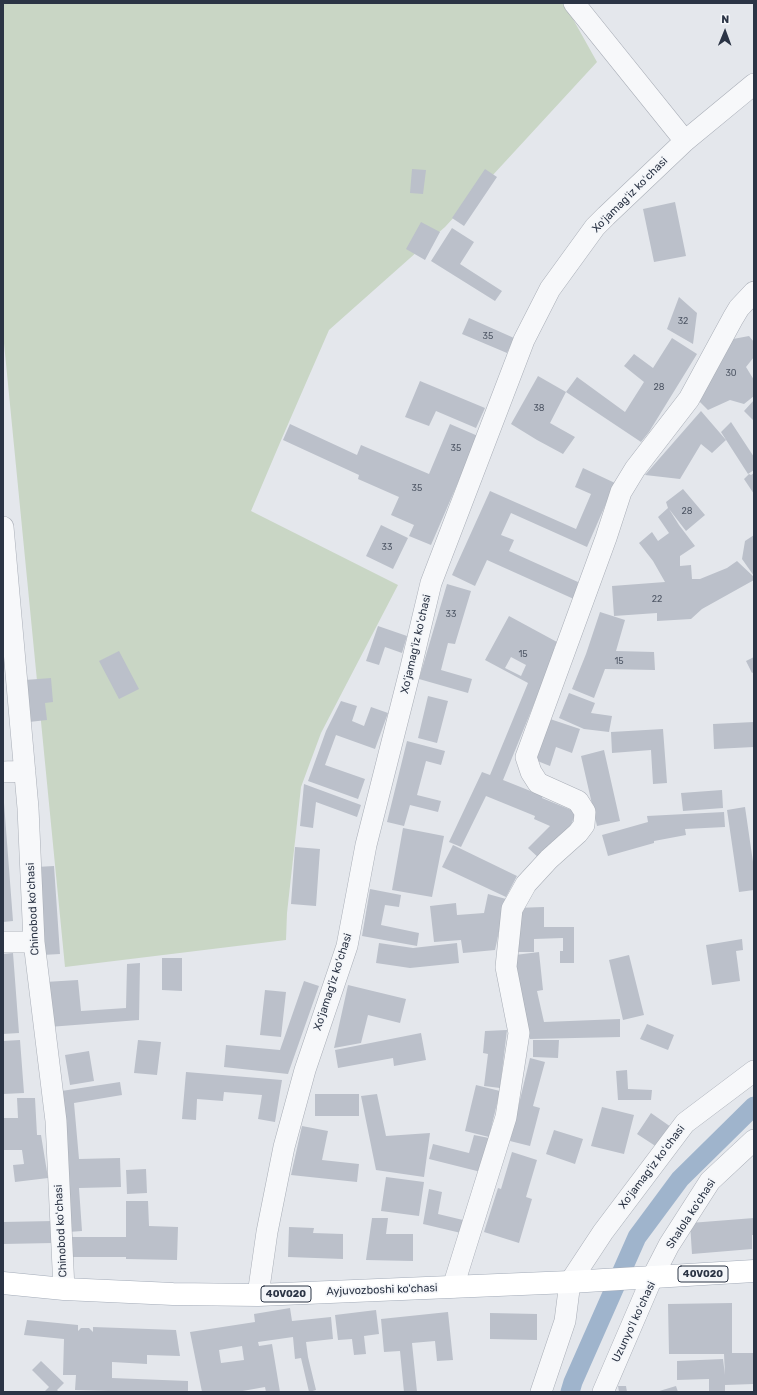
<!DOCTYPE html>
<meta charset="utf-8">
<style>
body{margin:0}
#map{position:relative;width:757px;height:1395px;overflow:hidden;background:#e4e7ec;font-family:Rubik,sans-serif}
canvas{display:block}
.frame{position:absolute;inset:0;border:4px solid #2b3445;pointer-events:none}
.north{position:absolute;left:705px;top:12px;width:40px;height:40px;-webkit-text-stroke:3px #f4f6f9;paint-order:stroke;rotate:1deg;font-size:11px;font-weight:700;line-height:16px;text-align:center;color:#2b3445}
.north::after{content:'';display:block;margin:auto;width:14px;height:18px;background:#2b3445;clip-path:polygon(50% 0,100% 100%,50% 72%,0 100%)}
</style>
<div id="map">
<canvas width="757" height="1395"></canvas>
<div class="frame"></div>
<div class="north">N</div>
</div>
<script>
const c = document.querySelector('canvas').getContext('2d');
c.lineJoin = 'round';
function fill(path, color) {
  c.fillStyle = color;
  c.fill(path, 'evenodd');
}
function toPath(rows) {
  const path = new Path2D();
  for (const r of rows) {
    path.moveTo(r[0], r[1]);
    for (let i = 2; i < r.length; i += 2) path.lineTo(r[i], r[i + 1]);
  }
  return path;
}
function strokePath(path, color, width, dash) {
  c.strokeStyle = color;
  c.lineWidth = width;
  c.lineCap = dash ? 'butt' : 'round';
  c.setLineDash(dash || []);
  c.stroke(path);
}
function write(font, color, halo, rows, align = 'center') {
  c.font = font + ' Rubik,sans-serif';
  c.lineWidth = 3.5;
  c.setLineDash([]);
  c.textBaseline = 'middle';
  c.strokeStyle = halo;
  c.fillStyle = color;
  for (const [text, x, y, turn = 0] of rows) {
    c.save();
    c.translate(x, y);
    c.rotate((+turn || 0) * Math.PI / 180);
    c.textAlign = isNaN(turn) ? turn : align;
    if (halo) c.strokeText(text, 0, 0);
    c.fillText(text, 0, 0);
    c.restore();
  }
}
fill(toPath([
 [3,3,564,3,597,62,445,227,329,330,282,438,251,511,398,585,321,733,301,787,287,913,286,940,65,967,3,333]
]), '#c9d6c5');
strokePath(toPath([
 [570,1392,573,1382,637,1237,680,1179,754,1106]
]), '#9fb4cc', 19);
fill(toPath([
 [412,169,426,170,423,194,410,193],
 [485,169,497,177,464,226,452,218],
 [675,202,686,256,654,262,643,209],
 [421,222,440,232,425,260,406,249],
 [452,228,474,242,460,264,502,291,495,301,431,261],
 [679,297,697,313,693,344,667,329],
 [469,318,514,338,507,353,462,334],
 [749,336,754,342,754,357,746,367,754,380,754,396,744,404,730,400,708,410,694,396,733,339],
 [672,338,697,354,649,432,641,442,566,392,577,377,625,412,644,382,624,366,634,354,653,368],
 [538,376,566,392,550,423,575,437,563,454,537,440,511,424],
 [420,381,485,408,476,428,436,411,429,426,405,417],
 [754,400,754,421,744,411],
 [701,411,726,440,712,453,701,444,680,479,645,475],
 [731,422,754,457,754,470,748,474,721,432],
 [290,424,357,455,361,445,429,474,450,424,478,436,431,545,409,536,414,525,391,515,399,497,358,479,359,475,283,440],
 [583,468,615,483,587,547,511,513,501,535,514,540,509,551,578,582,576,600,487,560,475,586,452,575,490,491,576,529,591,494,575,487],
 [754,473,754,494,744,479,749,474,751,475],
 [683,489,705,515,686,531,669,509,679,525,695,546,680,556,680,566,691,565,692,579,700,579,727,568,737,561,754,577,754,580,702,609,691,619,657,621,657,613,614,616,612,586,665,582,653,561,639,543,652,532,658,541,669,533,658,517,668,508,666,502],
 [381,525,408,538,393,569,366,556],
 [754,535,754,576,742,559,745,541],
 [447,584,471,591,455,644,448,643,441,670,472,679,468,693,419,679],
 [600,612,625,620,616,651,654,652,655,670,605,669,594,698,572,689,586,654],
 [509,616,557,642,554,648,560,651,540,689,503,780,543,796,542,798,576,812,570,828,540,859,528,848,550,826,534,819,535,816,486,796,461,847,449,842,482,772,490,775,528,683,485,660],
 [511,657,526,665,521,676,505,668],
 [378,626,407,636,402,653,385,647,379,665,366,661],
 [119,651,139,689,119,699,99,661],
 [754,657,754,672,752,673,746,661],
 [51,678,53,702,45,703,47,720,29,722,25,680],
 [569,693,595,703,591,713,612,716,609,732,584,729,559,718],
 [428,696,448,701,437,743,418,738],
 [341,701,357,706,352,721,364,726,371,707,388,713,375,749,336,735,325,765,365,779,358,799,308,781,326,731],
 [550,719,580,729,572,753,556,747,550,766,535,760],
 [754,722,754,747,714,749,713,724],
 [663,729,667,783,653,784,651,750,612,753,611,732],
 [407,741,445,751,441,765,426,761,417,795,441,801,438,812,410,805,404,826,387,822],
 [604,750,620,821,597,826,581,756],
 [304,784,361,805,357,817,316,802,313,828,300,826],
 [722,790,723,808,683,811,681,793],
 [3,803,4,803,13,921,3,922],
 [745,807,753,862,754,862,754,890,739,892,727,810],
 [724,812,725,827,685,829,686,835,654,841,654,843,608,856,602,835,648,822,647,816],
 [403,828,444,836,432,897,392,890],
 [453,845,517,876,506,897,442,867],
 [295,847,320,849,316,906,291,904],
 [54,866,60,954,42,955,36,867],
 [370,889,401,895,399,907,385,905,381,925,419,933,417,946,362,936],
 [488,894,506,899,495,950,463,953,461,940,434,942,430,906,456,903,457,915,484,913],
 [544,907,544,927,574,927,574,963,560,963,560,951,563,951,563,938,534,939,534,952,515,952,515,908],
 [742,939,743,950,736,951,740,981,712,985,706,945],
 [379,943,413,948,457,943,459,963,410,968,376,963],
 [539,952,543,990,537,991,544,1022,620,1019,620,1037,530,1039,519,992,515,955],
 [13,953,19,1033,3,1034,3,954],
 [629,955,644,1015,623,1020,609,960],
 [162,958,182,958,182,991,162,990],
 [140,963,139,1020,49,1027,45,982,78,980,81,1011,126,1008,127,964],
 [304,981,319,986,288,1074,224,1067,226,1045,280,1050],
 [348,985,406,999,400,1023,368,1015,361,1043,334,1048],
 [265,990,286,992,281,1037,260,1035],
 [647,1024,674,1035,668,1050,640,1039],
 [507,1030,500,1088,484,1086,488,1054,483,1053,485,1031],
 [421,1033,426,1060,394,1066,393,1058,338,1068,335,1050],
 [20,1040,24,1093,3,1094,3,1041],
 [138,1040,161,1042,157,1075,134,1073],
 [533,1040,559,1040,558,1058,533,1057],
 [89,1051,94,1081,70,1085,65,1055],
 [530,1058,545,1062,533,1106,540,1108,530,1146,510,1141],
 [627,1070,628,1089,652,1090,651,1100,618,1100,616,1071],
 [186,1072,282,1080,275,1122,258,1119,262,1095,224,1092,223,1101,197,1099,196,1120,182,1119],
 [120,1082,122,1095,74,1103,79,1159,120,1158,121,1187,79,1188,82,1231,68,1232,55,1092],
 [476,1085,500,1091,489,1137,465,1131],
 [315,1094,359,1094,359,1116,315,1116],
 [377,1094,386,1136,430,1133,424,1177,376,1170,361,1096],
 [17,1098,35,1098,37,1135,41,1135,48,1178,15,1182,13,1165,24,1164,22,1150,3,1150,3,1118,18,1118],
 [602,1107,634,1115,624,1154,591,1146],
 [651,1113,671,1127,657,1147,637,1134],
 [302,1126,328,1131,322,1160,359,1164,357,1182,291,1175],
 [554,1130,583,1139,575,1164,546,1154],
 [474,1135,489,1138,481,1172,429,1159,433,1144,469,1153],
 [512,1152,537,1160,526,1197,532,1199,519,1243,484,1232,498,1188,501,1189],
 [146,1169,147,1193,127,1194,126,1170],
 [386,1177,424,1182,419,1216,381,1211],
 [429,1189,442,1192,438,1214,463,1220,461,1233,423,1224],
 [126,1201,148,1201,149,1226,178,1227,177,1260,126,1259,126,1257,70,1257,70,1237,126,1237],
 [372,1218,388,1218,386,1234,413,1234,413,1261,366,1260],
 [754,1218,754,1235,752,1235,752,1249,692,1254,690,1223],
 [53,1221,53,1243,3,1244,3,1222],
 [289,1227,314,1228,313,1233,343,1234,343,1259,288,1257],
 [732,1303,732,1353,754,1353,754,1384,725,1385,725,1392,709,1392,709,1379,677,1380,677,1361,723,1359,725,1375,724,1354,669,1354,668,1304],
 [290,1308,292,1321,331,1317,333,1339,306,1342,308,1357,316,1390,309,1392,301,1358,295,1359,293,1337,258,1342,259,1346,272,1344,280,1392,266,1392,265,1387,237,1392,202,1392,190,1332,255,1322,254,1314],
 [242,1346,244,1360,221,1363,219,1350],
 [376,1310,379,1334,364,1336,366,1354,354,1355,352,1339,338,1340,335,1315],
 [448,1312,453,1360,437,1361,435,1341,412,1343,417,1392,404,1392,400,1351,384,1352,381,1319],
 [490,1313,537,1314,537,1340,490,1339],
 [27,1320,78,1325,78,1331,81,1328,89,1328,93,1332,93,1327,176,1330,180,1356,147,1355,147,1364,112,1362,112,1378,188,1381,188,1392,142,1392,75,1390,76,1375,63,1375,64,1339,24,1335],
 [41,1361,64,1383,57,1390,59,1392,44,1392,49,1387,32,1370],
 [618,1386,626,1386,627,1392,619,1392],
 [676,1386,678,1392,656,1392]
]), '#bbc0ca');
const minor = toPath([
 [574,3,685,141],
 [3,527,28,808,34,942,56,1121,64,1289],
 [3,772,25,771],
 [3,942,34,942],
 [453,1287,506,1117,519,1033,506,967,512,909,526,884,549,859,578,833,584,825,585,812,578,801,538,783,531,772,526,757,606,538,621,492,635,469,689,399,733,318,739,308,754,292],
 [258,1295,267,1232,284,1147,305,1070,347,946,366,845,410,671,431,583,524,340,550,289,595,227,606,216,685,141,754,84],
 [541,1392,565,1321,570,1282,603,1232,685,1123,754,1071],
 [603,1392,652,1278,669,1245,710,1181,754,1140]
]);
const primary = toPath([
 [3,1283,64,1289,173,1294,258,1295,570,1282,754,1271]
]);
strokePath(minor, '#a9aeb7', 22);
strokePath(primary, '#a3abb8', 23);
strokePath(minor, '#f7f8fa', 21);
strokePath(primary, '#fff', 22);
write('9px', '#4f5766', null, [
 ["32",683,321],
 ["35",488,336],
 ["30",731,373],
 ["28",659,387],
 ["38",539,408],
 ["35",456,448],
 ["35",417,488],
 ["28",687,511],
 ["33",387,547],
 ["22",657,599],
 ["33",451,614],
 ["15",523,654],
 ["15",619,661]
]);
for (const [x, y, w] of [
 [703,1274,50],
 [286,1294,50]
]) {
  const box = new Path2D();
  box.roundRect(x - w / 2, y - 8, w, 16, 3);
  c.fillStyle = '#f4f6f9';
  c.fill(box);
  strokePath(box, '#2b3445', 1);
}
write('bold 10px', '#2b3445', null, [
 ["40V020",703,1274],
 ["40V020",286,1294]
]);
write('11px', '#2b3445', '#f4f6f9', [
 ["Xoʻjamagʻiz koʻchasi",630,195,-45],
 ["Xoʻjamagʻiz koʻchasi",416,644,-77],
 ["Chinobod koʻchasi",33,909,-93],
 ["Xoʻjamagʻiz koʻchasi",333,982,-72],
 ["Xoʻjamagʻiz koʻchasi",652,1167,-53],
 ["Shalola ko'chasi",691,1214,-57],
 ["Chinobod koʻchasi",61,1231,-93],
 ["Ayjuvozboshi ko'chasi",382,1290,-2],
 ["Uzunyoʻl koʻchasi",634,1322,-65]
]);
</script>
